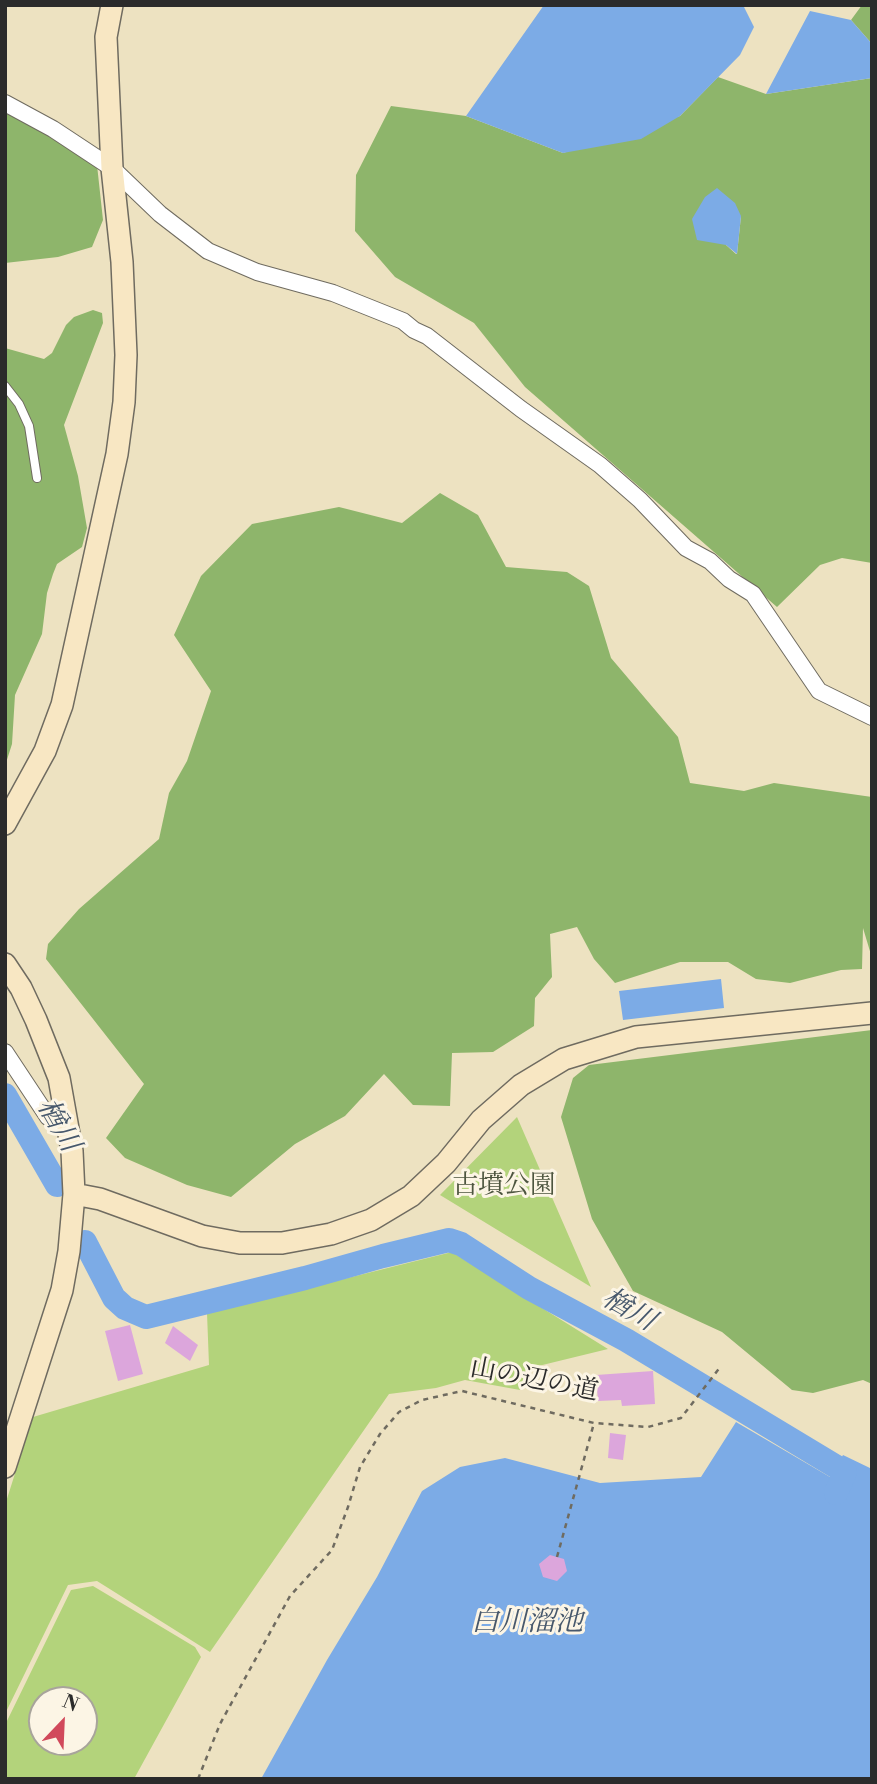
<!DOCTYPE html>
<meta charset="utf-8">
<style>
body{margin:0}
#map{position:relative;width:877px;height:1784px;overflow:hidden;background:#ede2c1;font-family:"Libre Bodoni",serif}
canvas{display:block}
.frame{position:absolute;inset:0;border:7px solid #2b2b2b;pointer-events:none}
.north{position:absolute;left:28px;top:1686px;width:70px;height:70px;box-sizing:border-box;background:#fcf5e5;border:2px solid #a8a49b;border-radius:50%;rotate:23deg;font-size:19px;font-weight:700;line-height:28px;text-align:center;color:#2b2b2b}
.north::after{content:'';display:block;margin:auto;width:24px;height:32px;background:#d1495b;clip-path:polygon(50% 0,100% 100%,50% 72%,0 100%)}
</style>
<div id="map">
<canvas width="877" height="1784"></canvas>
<div class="frame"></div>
<div class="north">N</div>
</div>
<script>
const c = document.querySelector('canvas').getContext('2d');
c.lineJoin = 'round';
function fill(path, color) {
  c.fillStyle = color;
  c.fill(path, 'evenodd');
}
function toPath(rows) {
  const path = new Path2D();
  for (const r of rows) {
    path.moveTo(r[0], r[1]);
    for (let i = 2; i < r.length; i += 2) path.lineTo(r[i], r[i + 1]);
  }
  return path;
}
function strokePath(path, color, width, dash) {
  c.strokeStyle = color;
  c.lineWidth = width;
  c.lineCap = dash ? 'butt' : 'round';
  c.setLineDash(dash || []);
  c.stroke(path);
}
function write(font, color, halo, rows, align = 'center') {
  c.font = font + ' "Libre Bodoni","Noto Serif JP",serif';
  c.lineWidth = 6;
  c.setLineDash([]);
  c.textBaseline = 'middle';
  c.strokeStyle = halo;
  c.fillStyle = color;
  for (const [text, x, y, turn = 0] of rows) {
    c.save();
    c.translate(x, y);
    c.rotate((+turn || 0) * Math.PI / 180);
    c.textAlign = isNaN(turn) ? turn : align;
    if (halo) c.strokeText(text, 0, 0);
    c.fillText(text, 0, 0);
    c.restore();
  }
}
fill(toPath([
 [517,1117,591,1287,440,1195],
 [452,1252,608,1349,526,1369,520,1390,465,1380,436,1388,389,1394,210,1652,97,1581,68,1585,5,1714,5,1505,33,1417,209,1365,207,1313],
 [93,1586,195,1647,201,1657,134,1779,5,1779,5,1725,71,1590],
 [42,1700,84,1700,84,1742,42,1742]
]), '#b3d37b');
fill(toPath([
 [862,5,872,5,872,44,851,20],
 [718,77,766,94,872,78,872,563,842,558,820,565,777,607,525,387,474,323,395,277,355,231,356,175,391,106,466,116,563,153,680,116],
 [741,216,737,254,736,254,726,245],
 [5,109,53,136,97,165,103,220,92,247,58,257,5,263],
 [93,310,102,313,103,323,64,425,78,476,87,528,82,547,57,564,53,574,47,593,42,634,15,695,12,744,5,766,5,348,44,359,52,353,66,325,74,317],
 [440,493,478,515,506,567,567,572,589,586,611,658,678,737,690,783,744,791,774,783,872,797,872,958,863,928,862,969,841,970,790,983,756,979,728,962,680,962,615,983,594,959,577,927,550,934,552,977,535,998,534,1026,493,1052,452,1053,450,1106,413,1105,384,1074,345,1116,295,1144,231,1197,187,1185,125,1158,106,1138,144,1084,46,959,48,944,79,909,159,839,169,793,187,761,211,691,174,635,201,576,252,524,339,507,402,523],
 [872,1030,872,1384,863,1380,813,1393,792,1390,722,1332,633,1291,592,1219,561,1117,573,1078,589,1065]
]), '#8eb56b');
fill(toPath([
 [544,5,743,5,754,27,740,55,680,116,641,139,563,153,466,116],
 [810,11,851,20,872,44,872,78,766,94],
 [717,188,735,203,741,216,737,254,726,245,697,240,692,219,705,197],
 [721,979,724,1008,623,1020,619,991],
 [736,1422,830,1477,843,1455,872,1469,872,1779,261,1779,327,1660,377,1577,422,1491,460,1467,505,1458,600,1483,701,1477]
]), '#7cabe6');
strokePath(toPath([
 [5,1095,57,1185],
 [85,1242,114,1298,125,1308,146,1317,305,1278,383,1256,449,1240,461,1244,529,1288,626,1340,845,1472,836,1493]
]), '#7cabe6', 24);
fill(toPath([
 [130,1325,143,1374,118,1381,105,1331],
 [173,1326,198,1345,190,1361,165,1343],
 [653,1371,655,1404,622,1406,621,1400,598,1401,596,1375],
 [610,1433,626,1435,623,1460,608,1458],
 [550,1555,564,1559,567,1571,557,1581,543,1577,539,1564]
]), '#dca6dc');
const lane = toPath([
 [5,386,19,404,29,426,37,478]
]);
const street = toPath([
 [5,103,53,129,112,168,160,214,208,251,257,272,333,293,403,321,414,330,427,336,521,409,600,465,640,500,686,548,710,561,729,579,753,594,819,691,872,717],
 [5,1052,48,1117,69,1130]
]);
const secondary = toPath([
 [5,824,45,751,62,705,117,454,124,402,126,355,122,262,112,168,106,37,112,5],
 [5,964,21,988,36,1020,59,1078,72,1151,74,1194,69,1251,62,1290,5,1467],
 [74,1194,100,1199,202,1236,240,1243,282,1243,331,1234,371,1220,411,1196,446,1163,481,1120,521,1085,564,1059,636,1037,872,1013]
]);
strokePath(lane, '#6f6b60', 10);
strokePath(street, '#6f6b60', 18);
strokePath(secondary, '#6f6b60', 24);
strokePath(toPath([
 [557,1557,594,1423],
 [198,1779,220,1724,290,1596,332,1550,348,1507,360,1467,380,1434,399,1412,422,1400,462,1391,594,1423,648,1427,681,1418,721,1366]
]), '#6f6b60', 2.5, [5, 5]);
strokePath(lane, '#fff', 8);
strokePath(street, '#fff', 16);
strokePath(secondary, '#f8e7c3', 21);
write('26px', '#4d553f', '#fcf5e5', [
 ["古墳公園",504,1187]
]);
write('26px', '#2b2b2b', '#fcf5e5', [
 ["山の辺の道",534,1381,11]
]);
write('italic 28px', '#47586c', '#fcf5e5', [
 ["楢川",57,1126,60],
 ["楢川",628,1311,30],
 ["白川溜池",527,1623]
]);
</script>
